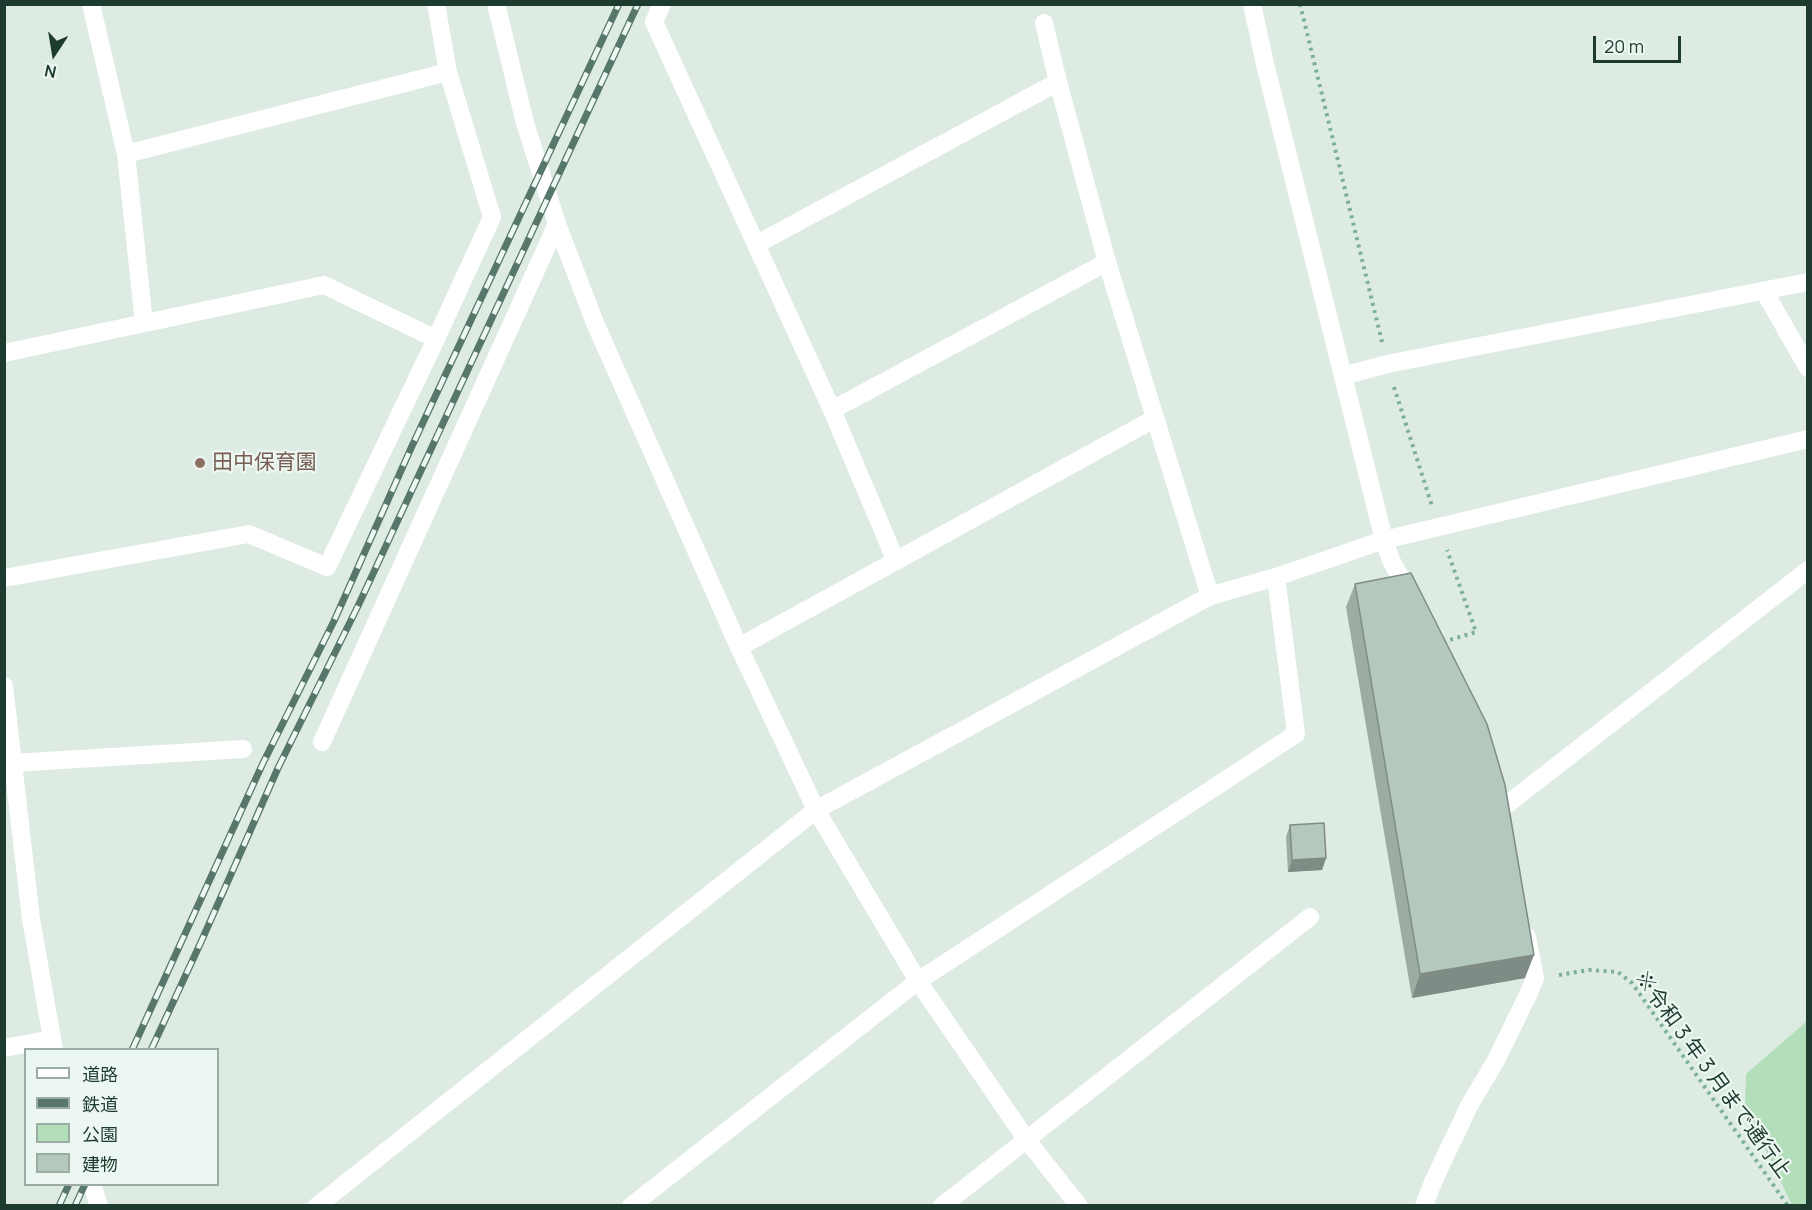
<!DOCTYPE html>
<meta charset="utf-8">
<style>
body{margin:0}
#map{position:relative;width:1812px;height:1210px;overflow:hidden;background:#ddebe3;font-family:Manrope,"Noto Sans JP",sans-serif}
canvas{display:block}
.frame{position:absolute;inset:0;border:6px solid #1e3b2f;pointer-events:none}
.legend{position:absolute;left:24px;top:1048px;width:195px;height:138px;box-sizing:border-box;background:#edf7f1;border:2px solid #9aaca3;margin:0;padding:8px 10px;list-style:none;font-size:18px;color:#1e3b2f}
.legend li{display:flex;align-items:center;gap:12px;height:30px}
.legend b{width:30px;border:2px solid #9aaca3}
.north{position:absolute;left:24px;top:24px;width:60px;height:60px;-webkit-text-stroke:4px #edf7f1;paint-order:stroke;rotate:192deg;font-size:16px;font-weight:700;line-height:24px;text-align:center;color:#1e3b2f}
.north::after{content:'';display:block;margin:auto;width:21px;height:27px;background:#1e3b2f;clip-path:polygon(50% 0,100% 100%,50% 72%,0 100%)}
.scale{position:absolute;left:1593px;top:36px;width:88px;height:27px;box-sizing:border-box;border:3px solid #1e3b2f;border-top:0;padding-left:8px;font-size:18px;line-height:21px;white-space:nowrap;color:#1e3b2f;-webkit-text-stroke:4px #edf7f1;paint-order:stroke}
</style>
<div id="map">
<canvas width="1812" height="1210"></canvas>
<div class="frame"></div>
<ul class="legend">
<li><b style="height:8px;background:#fff"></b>道路</li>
<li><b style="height:8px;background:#57776b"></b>鉄道</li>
<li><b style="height:16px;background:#b3deba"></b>公園</li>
<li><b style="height:16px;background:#b5c8be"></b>建物</li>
</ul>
<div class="north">N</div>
<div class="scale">20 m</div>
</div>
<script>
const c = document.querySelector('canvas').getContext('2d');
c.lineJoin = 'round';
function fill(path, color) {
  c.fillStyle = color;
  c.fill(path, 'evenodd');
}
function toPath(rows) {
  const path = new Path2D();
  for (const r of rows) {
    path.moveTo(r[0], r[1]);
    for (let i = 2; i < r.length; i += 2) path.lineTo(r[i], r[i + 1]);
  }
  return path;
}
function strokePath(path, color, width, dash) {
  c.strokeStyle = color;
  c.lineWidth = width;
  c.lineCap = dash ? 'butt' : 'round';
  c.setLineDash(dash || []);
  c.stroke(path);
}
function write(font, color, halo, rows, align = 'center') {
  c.font = font + ' Manrope,"Noto Sans JP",sans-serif';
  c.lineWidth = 4.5;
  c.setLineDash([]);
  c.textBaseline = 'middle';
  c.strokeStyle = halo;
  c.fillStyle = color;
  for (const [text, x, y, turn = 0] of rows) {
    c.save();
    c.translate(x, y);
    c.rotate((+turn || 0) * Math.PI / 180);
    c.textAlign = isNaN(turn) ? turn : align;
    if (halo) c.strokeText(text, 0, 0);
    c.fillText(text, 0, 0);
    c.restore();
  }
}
fill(toPath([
 [1807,1021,1807,1205,1792,1205,1745,1107,1746,1074]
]), '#b3deba');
strokePath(toPath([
 [1300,4,1382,342],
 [1394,387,1432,506],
 [1443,642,1476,632,1447,550],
 [1559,975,1589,970,1618,972,1632,983,1788,1206]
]), '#7bb199', 4, [3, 4.5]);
strokePath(toPath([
 [91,4,126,154,448,72,436,4],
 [496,4,525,123,557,224,595,323,739,647,816,810,918,981,1026,1139,1079,1206],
 [662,4,654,22,832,410,895,559],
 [1252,4,1265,64,1384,540,1391,560,1410,596],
 [1044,23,1058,82,1107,262,1210,596],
 [126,154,144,323],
 [757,244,1058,82],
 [1764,291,1808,368],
 [4,353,324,285,436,339,492,217,448,72],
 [1343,376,1387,364,1808,282],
 [832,410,1107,262],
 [4,578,249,534,327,567,436,339],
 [739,647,1154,419],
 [4,686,31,919,54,1050],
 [322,742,557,224],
 [13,763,243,749],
 [1505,806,1808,570],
 [4,1048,52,1039],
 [92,1184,99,1206],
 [317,1206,816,810,1210,596,1276,577,1384,540,1808,439],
 [631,1206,918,981,1296,734,1276,577],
 [942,1206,1310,917],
 [1424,1206,1433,1182,1469,1106,1495,1062,1528,995,1535,978,1527,937]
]), '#fff', 18);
const rail = toPath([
 [132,1050,263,763,334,621,412,446,619,4],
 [151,1050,201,942,278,768,358,606,638,4],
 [59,1206,69,1184],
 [75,1206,85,1184]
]);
strokePath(rail, '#57776b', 7);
strokePath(rail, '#edf7f1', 4.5, [14]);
fill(toPath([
 [1355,584,1525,978,1412,998,1346,607],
 [1290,825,1326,858,1322,870,1288,872,1286,837]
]), '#9caca3');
fill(toPath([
 [1326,858,1322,870,1288,872,1292,860],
 [1534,955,1525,978,1412,998,1420,974]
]), '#7f8c85');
const building = toPath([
 [1411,573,1487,724,1505,785,1534,955,1420,974,1355,584,1411,573],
 [1324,823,1326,858,1292,860,1290,825,1324,823]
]);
fill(building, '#b5c8be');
strokePath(building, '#7f8c85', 1.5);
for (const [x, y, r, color] of [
 [200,463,6,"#8d6e63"]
]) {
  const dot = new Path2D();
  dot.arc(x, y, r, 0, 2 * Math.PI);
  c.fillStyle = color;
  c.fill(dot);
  strokePath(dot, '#edf7f1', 2);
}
write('21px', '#785e54', '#edf7f1', [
 ["田中保育園",212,463]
], 'left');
write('21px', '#1e3b2f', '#edf7f1', [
 ["※令和 3 年 3 月まで通行止",1712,1075,54]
]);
</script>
